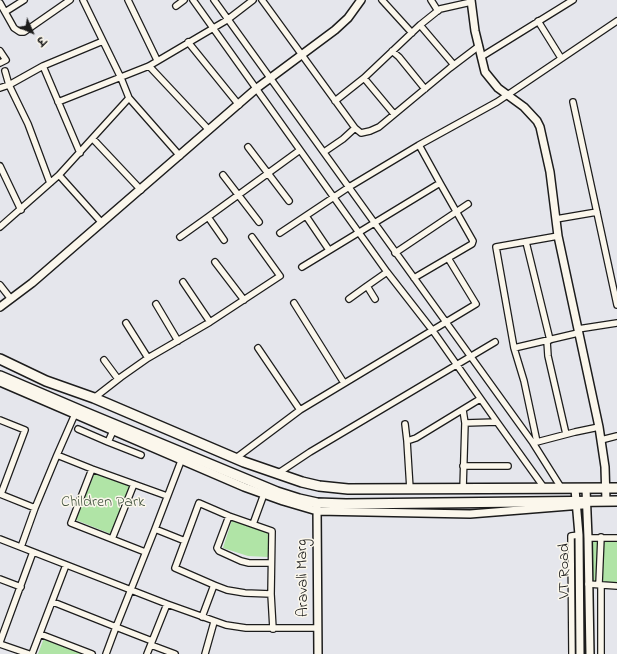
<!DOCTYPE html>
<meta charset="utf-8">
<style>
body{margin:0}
#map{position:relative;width:617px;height:654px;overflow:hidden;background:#e5e6ec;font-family:"Indie Flower","Playpen Sans Deva",sans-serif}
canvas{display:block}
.north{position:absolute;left:12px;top:12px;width:40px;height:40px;-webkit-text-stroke:3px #fbf7ec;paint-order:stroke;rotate:135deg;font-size:11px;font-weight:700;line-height:16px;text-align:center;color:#1c1c1c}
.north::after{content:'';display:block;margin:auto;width:14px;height:18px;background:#1c1c1c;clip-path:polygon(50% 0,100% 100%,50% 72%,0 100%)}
</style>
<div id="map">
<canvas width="617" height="654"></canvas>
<div class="north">उ</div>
</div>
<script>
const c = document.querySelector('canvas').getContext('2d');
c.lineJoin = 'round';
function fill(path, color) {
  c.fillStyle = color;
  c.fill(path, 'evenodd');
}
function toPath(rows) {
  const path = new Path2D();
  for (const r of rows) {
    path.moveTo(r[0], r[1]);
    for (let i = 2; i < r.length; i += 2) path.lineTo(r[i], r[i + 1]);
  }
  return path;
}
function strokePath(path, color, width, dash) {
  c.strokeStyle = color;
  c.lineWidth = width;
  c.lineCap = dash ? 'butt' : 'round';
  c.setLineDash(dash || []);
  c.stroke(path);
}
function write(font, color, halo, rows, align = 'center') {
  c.font = font + ' "Indie Flower",sans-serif';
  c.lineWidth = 3;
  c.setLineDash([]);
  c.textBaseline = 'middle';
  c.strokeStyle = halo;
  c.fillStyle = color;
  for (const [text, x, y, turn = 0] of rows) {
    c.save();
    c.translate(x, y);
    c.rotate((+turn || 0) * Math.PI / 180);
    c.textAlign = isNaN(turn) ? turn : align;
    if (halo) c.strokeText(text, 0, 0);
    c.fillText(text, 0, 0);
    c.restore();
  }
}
fill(toPath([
 [95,472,130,485,111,534,76,520],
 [232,520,270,533,268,557,248,556,223,548],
 [588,538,617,538,617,586,588,584],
 [44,638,84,654,38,654]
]), '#b0e4a6');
const minor = toPath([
 [83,0,121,78,129,98,180,156],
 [128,0,157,60],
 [193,0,387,272,433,331,497,422,465,423],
 [214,0,533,443,575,432,599,427],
 [262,0,355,128,361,133,370,131,379,127,450,68,479,46],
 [382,0,412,33],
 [431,0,438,11],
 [0,3,14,28,20,32,24,32,70,0],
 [176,6,184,0],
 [5,12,24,0],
 [538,21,561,58],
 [188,42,239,105],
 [0,51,6,60,0,63],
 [392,51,399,57,425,89],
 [481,57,573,0],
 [454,65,420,25,440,9,471,2],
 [43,66,9,85,28,124,50,183],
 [149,66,209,130],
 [0,88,9,85,5,71],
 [335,101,364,78],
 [58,102,149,66,227,20,253,0],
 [573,102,617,305],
 [394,114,364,78,420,25],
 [93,139,141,190],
 [248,147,289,201],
 [324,152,343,139,355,128],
 [80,153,43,66,103,41],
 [0,166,21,210],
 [59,175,102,223],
 [223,175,259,222],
 [306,216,329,250],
 [556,219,597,212],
 [0,227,59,175,129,98],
 [280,233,349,187,419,145,497,102,617,21],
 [180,237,208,217],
 [224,240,208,217,300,150],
 [526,242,550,340],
 [395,253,468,204],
 [215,262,244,300],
 [302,267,440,183,419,145],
 [414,278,472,244,473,241,440,183],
 [183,282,210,322],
 [0,285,11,299],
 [349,299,367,286],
 [375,299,367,286,387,272],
 [294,303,344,383],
 [156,304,178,341],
 [126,323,148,358],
 [578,329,617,323],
 [547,341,548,356,566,434],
 [258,348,300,410],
 [514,348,578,333],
 [104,360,118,379],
 [94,398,121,377,148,358,210,322,280,276,252,237],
 [463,410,465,423,463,489],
 [75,414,57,455,92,469,167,496],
 [0,420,25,430,1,494],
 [497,422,545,489],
 [405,424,407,441],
 [78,429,108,442],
 [113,431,108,442,141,455],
 [601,440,617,436],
 [537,442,524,381,514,348,496,247,558,236],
 [533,443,562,489],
 [236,458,300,410,476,304,448,258],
 [463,466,508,466],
 [92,469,71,523,145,552],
 [277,474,310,452,495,342],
 [410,489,407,441,416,438,480,399],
 [0,494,35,508],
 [229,516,217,548,219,551,241,561,249,563,271,563],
 [253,524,264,494],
 [155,529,181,461],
 [588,538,617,538],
 [0,539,167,604,226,625,246,628,318,628],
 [112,539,134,484],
 [185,541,199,503,229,516,272,531,271,594,273,629],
 [21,547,35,508,57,455],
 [0,579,21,587],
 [588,584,617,586],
 [599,584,601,537],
 [53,602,116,627,155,529,185,541,175,568,214,585],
 [202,617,214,585,227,590,245,593,271,594],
 [40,634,92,654],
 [0,642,33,552],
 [0,644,29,654],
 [151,645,175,654],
 [32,654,66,565],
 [106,654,116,627,152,641],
 [147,654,167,604],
 [205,654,214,622],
 [572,654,571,536,579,535],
 [601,654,601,585]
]);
const tertiary = toPath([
 [471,0,475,31,485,72,498,88,524,107,537,121,540,127,550,172,558,236,599,427,605,467,606,501],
 [0,307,32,283,257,88,335,30,348,18,361,0],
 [0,382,244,487,283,501,317,511,470,514,582,505],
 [575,489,579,535,580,654],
 [586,489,588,538,590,654],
 [317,507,318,654]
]);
const trunk = toPath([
 [0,359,46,381,94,398,244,462,302,482,319,486,348,489,617,488],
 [0,376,84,412,277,492,299,499,317,503,346,504,617,501]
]);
strokePath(minor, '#1c1c1c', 8);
strokePath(tertiary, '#1c1c1c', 10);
strokePath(trunk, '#1c1c1c', 12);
strokePath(minor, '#fbf7ec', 5.5);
strokePath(tertiary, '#fbf7ec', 7);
strokePath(trunk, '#fbf7ec', 9);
write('16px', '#485845', '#fbf7ec', [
 ["Children Park",103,503]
]);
write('16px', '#1c1c1c', '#fbf7ec', [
 ["VT Road",565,571,-90],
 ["Aravali Marg",304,578,-91]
]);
</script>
